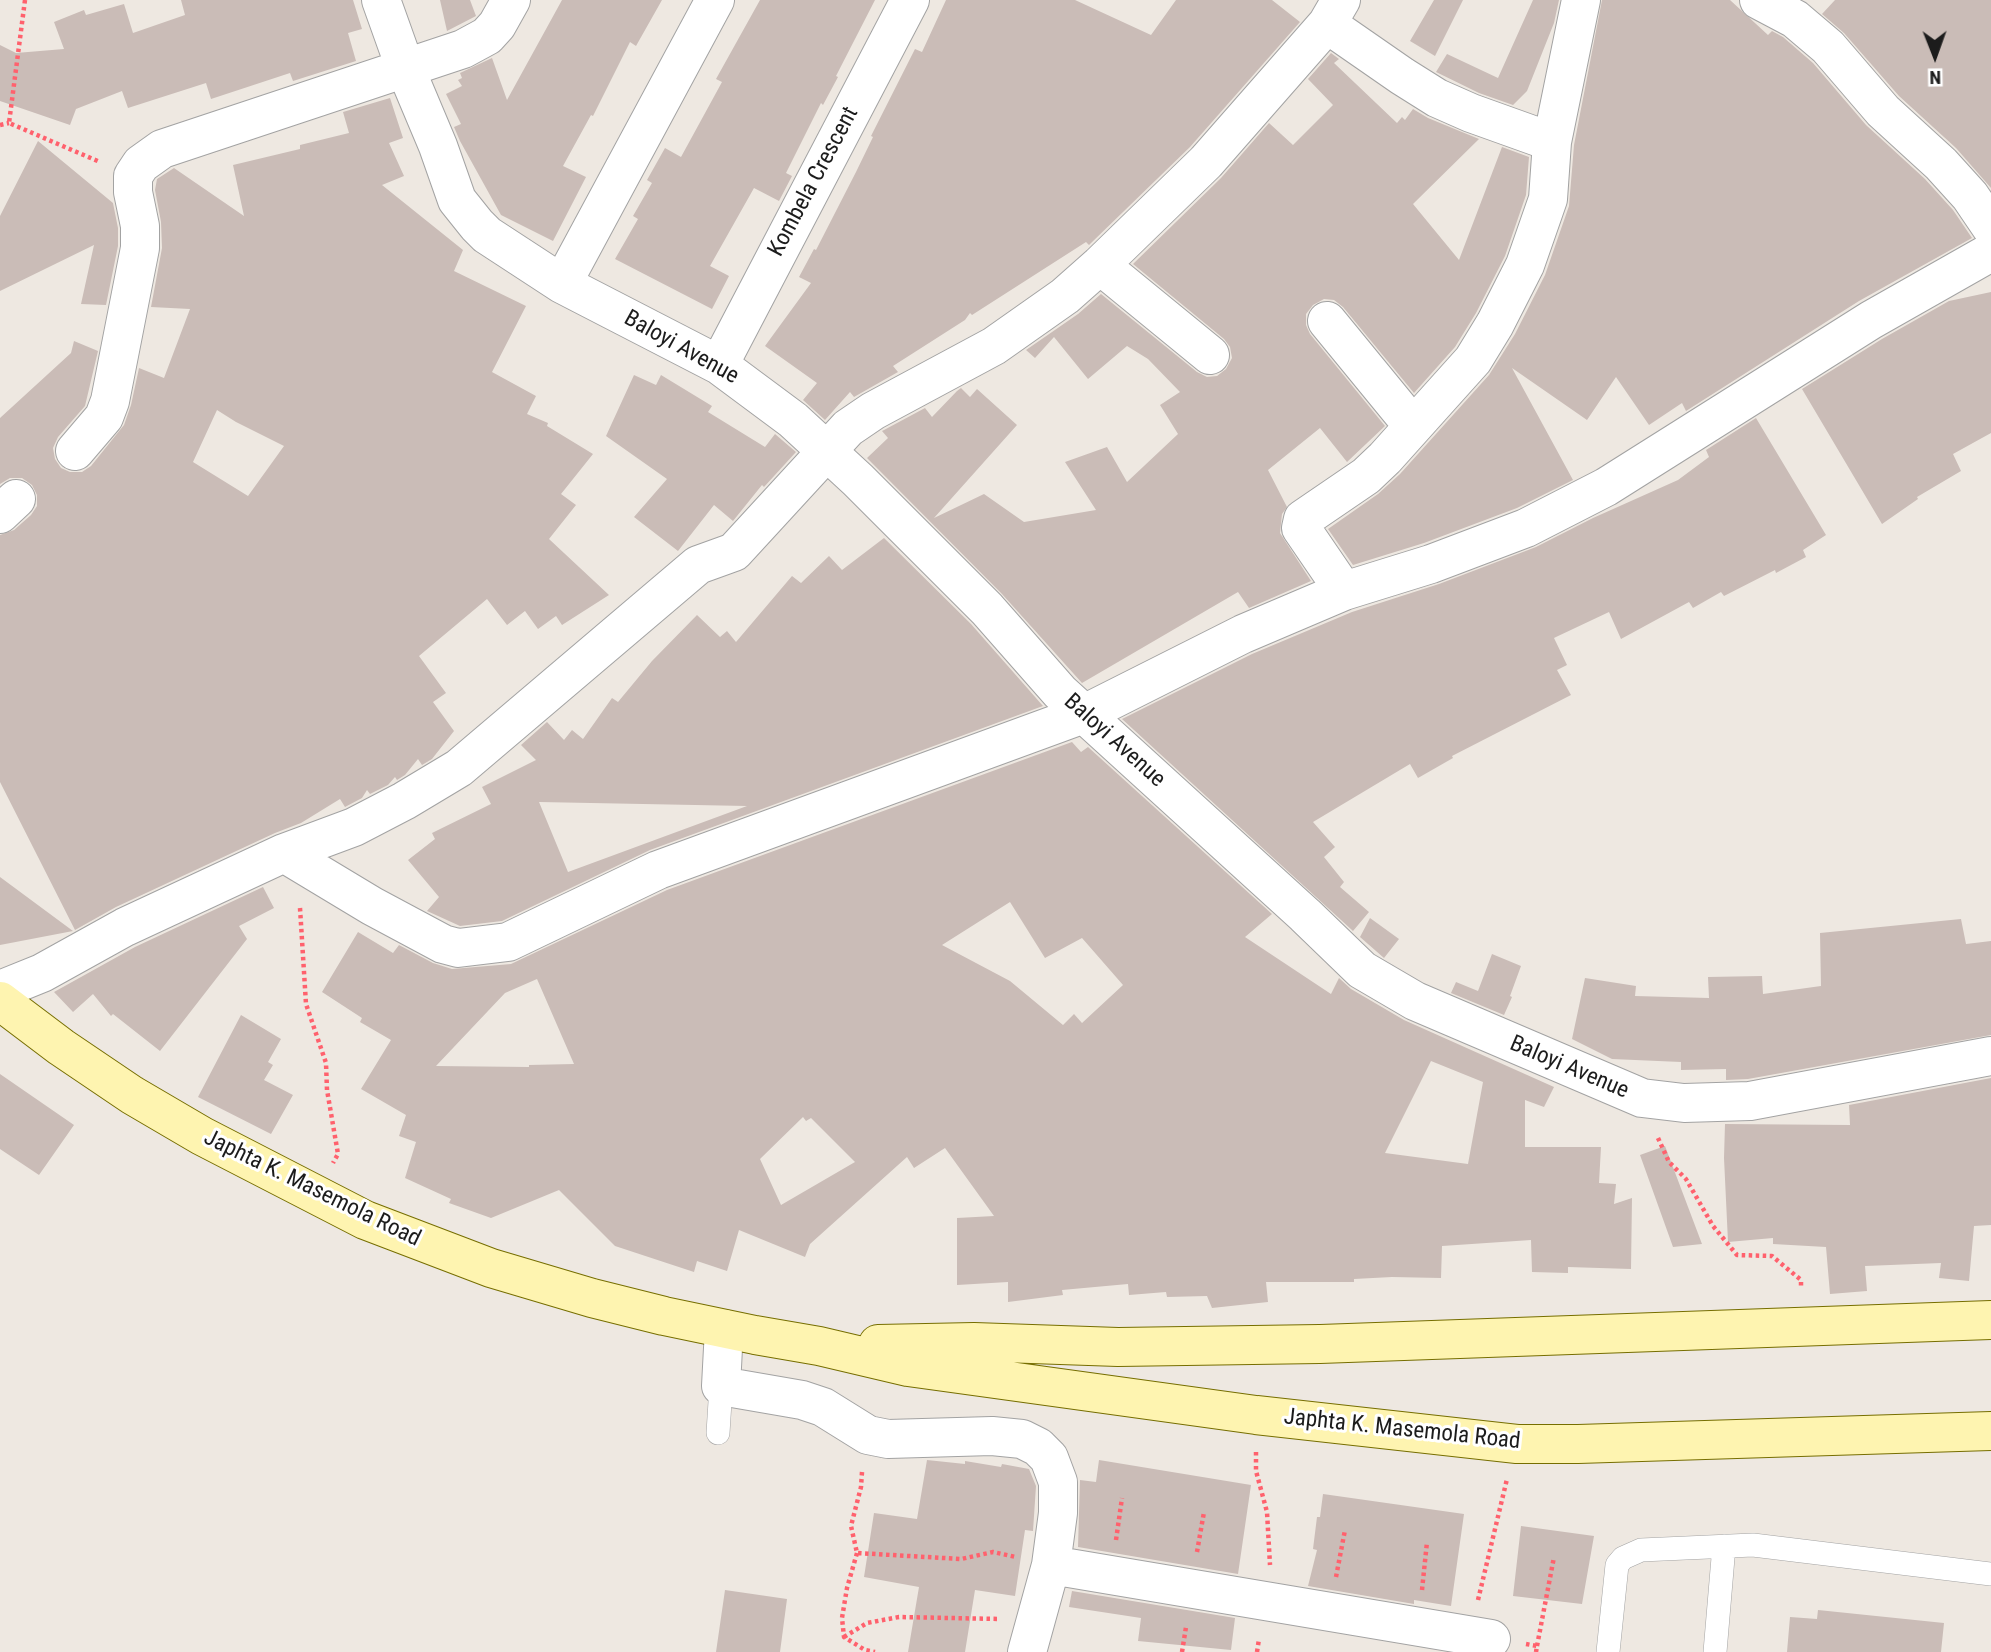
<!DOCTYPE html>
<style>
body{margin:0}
#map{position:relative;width:1991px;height:1652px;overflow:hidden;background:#eee8e1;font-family:"Roboto Condensed",sans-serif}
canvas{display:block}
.north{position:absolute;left:1900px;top:21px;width:70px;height:70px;-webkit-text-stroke:5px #fff;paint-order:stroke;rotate:179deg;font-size:19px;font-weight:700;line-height:28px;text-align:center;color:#1c1c1c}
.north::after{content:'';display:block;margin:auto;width:24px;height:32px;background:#1c1c1c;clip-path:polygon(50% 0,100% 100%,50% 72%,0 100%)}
</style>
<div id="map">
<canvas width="1991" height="1652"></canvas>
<div class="north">N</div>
</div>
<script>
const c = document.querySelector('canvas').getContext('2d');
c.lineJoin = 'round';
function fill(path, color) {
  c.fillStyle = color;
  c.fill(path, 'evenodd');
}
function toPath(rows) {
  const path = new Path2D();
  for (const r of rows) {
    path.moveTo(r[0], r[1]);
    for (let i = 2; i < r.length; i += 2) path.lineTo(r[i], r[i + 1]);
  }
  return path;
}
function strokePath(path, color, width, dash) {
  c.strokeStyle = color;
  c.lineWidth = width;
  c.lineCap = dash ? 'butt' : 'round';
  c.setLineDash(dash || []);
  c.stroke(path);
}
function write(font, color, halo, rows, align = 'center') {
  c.font = font + ' "Roboto Condensed",sans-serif';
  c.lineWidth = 6;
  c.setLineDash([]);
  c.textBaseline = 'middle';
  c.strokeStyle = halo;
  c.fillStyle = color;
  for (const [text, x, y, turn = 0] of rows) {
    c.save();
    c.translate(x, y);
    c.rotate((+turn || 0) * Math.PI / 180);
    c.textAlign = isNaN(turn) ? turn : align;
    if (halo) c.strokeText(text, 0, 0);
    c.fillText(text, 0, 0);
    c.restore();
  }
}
fill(toPath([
 [181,0,353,0,362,29,348,33,356,61,293,81,290,73,211,99,206,83,128,108,122,91,76,109,70,125,0,101,0,45,16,53,64,49,54,22,84,10,86,15,124,4,133,33,185,15],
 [440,0,470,0,476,16,447,31],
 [562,0,662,0,636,46,630,42,593,116,591,115,563,166,586,177,553,241,501,215,460,141,454,127,461,124,446,94,462,86,458,80,462,78,460,73,492,58,507,100],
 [760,0,875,0,836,76,838,77,823,105,821,103,786,173,792,176,779,201,754,188,710,266,729,276,712,309,615,259,638,219,633,216,652,183,647,180,665,148,681,157,722,82,716,79],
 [946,0,1075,0,1151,35,1176,0,1272,0,1300,22,1190,147,1089,245,1086,242,972,315,970,313,965,320,893,366,898,372,854,397,850,392,825,420,803,400,817,383,765,346,811,283,799,277,814,249,816,250,856,172,873,137,871,136,915,49,922,52],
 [1434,0,1463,0,1435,56,1410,41],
 [1533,0,1559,0,1554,23,1527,91,1513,105,1479,93,1436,72,1447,54,1498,78],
 [1602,0,1730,0,1768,35,1772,31,1783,37,1813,63,1866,125,1925,179,1953,210,1972,238,1859,301,1686,411,1682,403,1649,425,1616,377,1587,420,1512,368,1573,480,1517,508,1424,543,1353,565,1328,529,1378,494,1400,474,1489,375,1515,334,1545,275,1569,206,1574,145],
 [1835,0,1991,0,1991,188,1956,148,1899,96,1844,33,1822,14],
 [1331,53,1339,59,1334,63,1397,123,1402,117,1405,120,1413,109,1428,118,1479,139,1413,204,1459,260,1502,147,1529,157,1526,195,1505,256,1476,313,1455,347,1414,393,1343,307,1334,300,1324,299,1313,305,1306,314,1306,325,1310,334,1385,426,1347,462,1320,428,1268,470,1287,507,1282,514,1280,533,1311,581,1249,608,1238,592,1082,683,1002,594,867,458,888,438,882,431,884,430,925,408,932,417,957,391,961,388,970,397,977,389,1017,425,934,518,984,494,1024,522,1096,510,1065,462,1107,447,1127,482,1178,434,1160,405,1180,392,1148,359,1127,346,1088,379,1054,337,1035,358,1026,350,1078,314,1101,294,1197,372,1207,377,1217,376,1226,369,1232,358,1230,347,1224,339,1133,264,1221,178,1269,123,1293,145,1333,105,1308,79],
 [390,98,403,138,389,143,404,176,382,185,463,250,454,271,526,306,492,372,536,396,527,414,548,423,547,426,593,454,561,494,576,505,549,539,609,595,562,625,556,616,538,629,525,611,507,625,487,599,419,656,446,693,433,702,454,731,432,759,422,765,418,759,405,775,397,780,395,777,388,785,370,794,367,790,362,798,345,807,340,799,301,823,275,833,116,907,75,930,0,782,0,535,14,530,31,515,37,506,37,495,32,485,22,478,10,478,0,484,0,418,71,353,74,341,98,351,85,406,58,437,53,448,55,459,61,468,70,472,82,472,91,466,124,425,131,405,139,368,164,378,190,309,151,307,162,248,161,222,155,190,157,179,174,168,244,216,233,165,300,149,300,145,349,133,343,112],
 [217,410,236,422,284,446,248,496,193,462],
 [38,141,113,203,118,228,118,246,106,305,81,304,94,245,0,291,0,216],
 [1991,292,1991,433,1953,454,1961,471,1917,497,1918,499,1882,524,1802,389,1882,339,1949,301],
 [634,375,656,385,661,375,712,406,708,412,765,447,775,434,796,452,764,487,762,485,733,521,714,505,678,551,634,517,667,479,606,436],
 [1756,418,1826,535,1803,550,1806,557,1776,573,1775,570,1724,596,1721,592,1693,608,1689,602,1621,639,1609,612,1556,637,1554,638,1567,665,1557,670,1571,695,1452,756,1453,758,1418,778,1410,764,1313,822,1335,847,1324,857,1344,882,1340,887,1369,912,1353,931,1122,719,1252,654,1352,612,1439,584,1536,547,1593,518,1678,480,1709,457,1706,450],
 [884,538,971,624,1043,706,650,850,502,921,460,926,427,911,439,897,408,860,435,839,432,833,491,804,482,787,536,760,521,745,547,722,564,740,572,730,583,739,612,698,618,702,652,661,697,615,720,637,727,631,736,642,792,576,801,583,829,556,842,570],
 [539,802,747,806,568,872],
 [1072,742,1081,752,1088,747,1272,914,1245,937,1331,994,1339,978,1351,989,1404,1020,1554,1087,1544,1107,1525,1100,1525,1147,1601,1147,1599,1183,1616,1184,1614,1204,1632,1198,1631,1269,1568,1267,1568,1273,1532,1272,1531,1240,1442,1246,1441,1278,1392,1277,1354,1279,1354,1282,1266,1282,1268,1302,1212,1308,1207,1296,1167,1297,1166,1292,1129,1295,1128,1284,1062,1290,1063,1295,1008,1302,1008,1282,957,1285,957,1218,994,1216,945,1148,914,1168,907,1157,810,1244,805,1257,739,1230,727,1271,697,1261,694,1272,615,1246,559,1190,491,1218,449,1203,451,1199,405,1178,416,1142,399,1136,406,1115,361,1089,391,1040,360,1022,362,1018,322,992,358,932,393,953,399,945,433,963,452,969,511,964,667,890],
 [1010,902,1045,958,1082,938,1123,985,1082,1023,1074,1014,1063,1025,1010,981,942,945],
 [537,979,574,1064,529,1065,529,1067,436,1066,505,993],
 [1431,1061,1483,1082,1468,1164,1385,1153],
 [803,1117,806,1121,811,1118,855,1162,781,1205,760,1159],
 [0,877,73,931,0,945],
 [263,887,274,908,239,926,247,939,160,1051,113,1014,111,1016,93,994,73,1012,54,992,135,947],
 [1370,918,1399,939,1384,958,1360,937],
 [1961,919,1966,944,1991,941,1991,1035,1748,1079,1726,1080,1726,1069,1681,1070,1681,1062,1612,1059,1572,1039,1585,978,1636,986,1635,996,1709,998,1708,977,1762,976,1763,994,1821,986,1820,933],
 [1492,954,1521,966,1510,996,1512,997,1504,1015,1451,993,1456,982,1478,991],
 [241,1015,281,1039,268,1062,273,1065,264,1080,293,1095,271,1134,198,1097],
 [0,1074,74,1125,39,1175,0,1149],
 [1991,1078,1991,1225,1974,1226,1969,1281,1939,1278,1941,1263,1865,1266,1867,1291,1830,1294,1826,1247,1773,1244,1773,1238,1728,1242,1724,1158,1725,1124,1850,1125,1849,1105],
 [1665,1146,1702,1244,1673,1247,1640,1155],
 [927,1460,965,1464,965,1461,1001,1467,1002,1464,1029,1469,1036,1486,1033,1531,1025,1530,1015,1596,975,1590,965,1652,908,1652,919,1587,864,1577,874,1513,917,1519],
 [1099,1460,1251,1485,1238,1574,1078,1547,1080,1480,1096,1482],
 [1323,1494,1464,1514,1451,1606,1414,1600,1414,1604,1308,1586,1317,1550,1313,1549,1317,1517,1320,1517],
 [1521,1526,1594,1536,1582,1604,1513,1596],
 [725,1590,787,1599,780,1652,716,1652],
 [1072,1591,1235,1618,1231,1650,1138,1641,1141,1618,1069,1607],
 [1818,1610,1944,1623,1941,1652,1787,1652,1790,1617,1817,1619]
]), '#cabcb7');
const service = toPath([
 [718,1433,721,1386],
 [1608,1652,1617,1565,1623,1558,1641,1550,1753,1545,1991,1574],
 [1715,1652,1724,1546]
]);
const minor = toPath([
 [381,0,406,70,438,146,457,200,477,225,487,235,562,284,719,365,793,420,858,480,987,609,1060,692,1305,915,1362,970,1415,1001,1642,1098,1684,1103,1750,1101,1991,1056],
 [1759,0,1795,19,1828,47,1883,111,1941,164,1970,196,1991,227],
 [1327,24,1402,76,1437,98,1471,113,1552,142],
 [1100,265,1210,355],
 [562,284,715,0],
 [1327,321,1413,426],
 [719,365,910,0],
 [75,451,104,417,110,401,140,248,140,226,133,192,133,176,141,164,162,149,463,49,487,36,497,25,511,0],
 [0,514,16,499],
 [1344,591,1301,528,1303,519,1366,476,1385,458,1473,360,1495,324,1525,265,1548,199,1552,142,1581,0],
 [284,853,372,906,443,944,458,948,508,942,658,870,1084,714,1243,634,1344,591,1431,564,1526,528,1606,487,1871,320,1991,252],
 [0,990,42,973,125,927,284,853,354,827,404,801,459,768,698,565,734,552,848,428,873,411,994,346,1065,296,1100,265,1206,162,1327,24,1341,0],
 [724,1329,721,1386,802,1400,823,1407,868,1435,888,1439,992,1436,1022,1439,1038,1447,1049,1458,1058,1482,1058,1513,1051,1565,1027,1652],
 [1051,1565,1491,1639]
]);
const secondary = toPath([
 [0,1001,61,1047,132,1095,202,1136,365,1220,491,1268,592,1298,664,1316,755,1335,819,1346,908,1367,1256,1415,1517,1444,1578,1444,1991,1431],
 [878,1344,974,1342,1118,1347,1320,1344,1991,1320]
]);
strokePath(service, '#a3a3a3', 24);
strokePath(minor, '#a3a3a3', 40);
strokePath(secondary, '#766e00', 40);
strokePath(toPath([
 [25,0,9,123,100,162],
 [0,125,9,123],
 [300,908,306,1004,326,1063,327,1090,338,1154,333,1163],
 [1658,1138,1669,1162,1686,1179,1713,1226,1737,1255,1772,1256,1801,1280,1801,1288],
 [1256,1452,1256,1471,1267,1512,1270,1565],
 [862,1472,861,1487,851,1526,857,1553,961,1559,993,1552,1016,1557],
 [1116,1540,1122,1498],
 [1197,1552,1204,1512],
 [857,1553,847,1588,842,1618,844,1637,865,1650,875,1652],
 [1336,1577,1345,1530],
 [1422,1590,1427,1542],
 [1478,1600,1507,1479],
 [844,1637,867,1623,899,1617,1000,1619],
 [1526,1644,1537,1646,1536,1652],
 [1537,1646,1554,1557],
 [1182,1652,1186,1627],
 [1257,1652,1259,1639]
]), '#ff616d', 4.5, [3.5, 3.5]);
strokePath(service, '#fff', 23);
strokePath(minor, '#fff', 38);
strokePath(secondary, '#fef4b0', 38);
write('23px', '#1c1c1c', '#fff', [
 ["Kombela Crescent",814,182,-62],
 ["Baloyi Avenue",681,348,29],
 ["Baloyi Avenue",1114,741,42],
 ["Baloyi Avenue",1569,1068,23],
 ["Japhta K. Masemola Road",312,1189,26],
 ["Japhta K. Masemola Road",1402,1430,6]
]);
</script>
